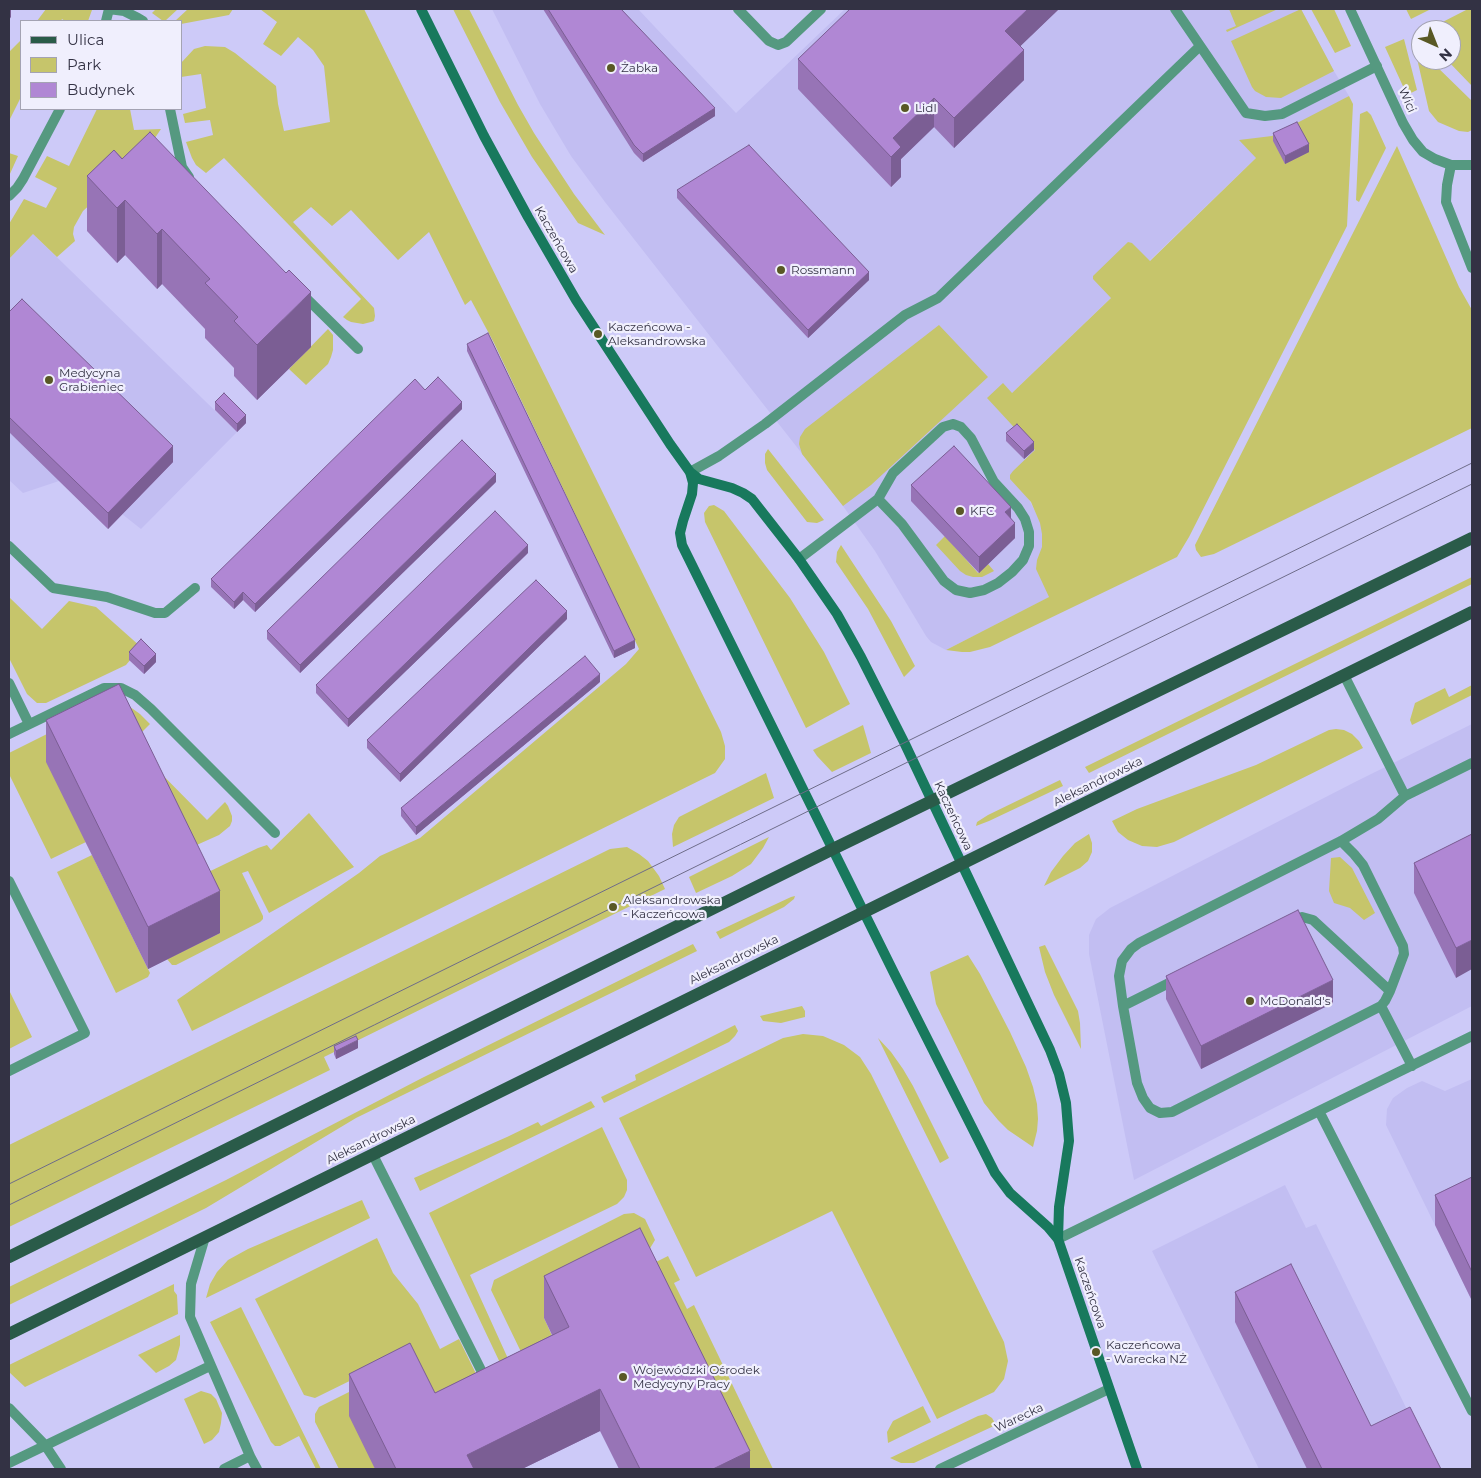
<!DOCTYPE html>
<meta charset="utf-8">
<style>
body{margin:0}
#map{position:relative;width:1481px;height:1478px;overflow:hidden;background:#cdcaf8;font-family:Montserrat,sans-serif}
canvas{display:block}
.frame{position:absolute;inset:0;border:10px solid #333244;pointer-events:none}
.legend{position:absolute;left:20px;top:20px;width:162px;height:90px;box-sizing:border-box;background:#f0effd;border:1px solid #a4a3b3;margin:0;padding:6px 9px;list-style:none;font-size:15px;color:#333244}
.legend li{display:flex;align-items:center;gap:10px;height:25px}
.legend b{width:25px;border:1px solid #a4a3b3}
.north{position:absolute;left:1411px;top:20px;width:50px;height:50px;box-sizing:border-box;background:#f0effd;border:1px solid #a4a3b3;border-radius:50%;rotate:136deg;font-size:14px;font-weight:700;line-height:20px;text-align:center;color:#333244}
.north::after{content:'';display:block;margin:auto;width:18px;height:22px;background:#595825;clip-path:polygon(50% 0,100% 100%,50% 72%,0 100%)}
</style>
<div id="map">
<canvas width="1481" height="1478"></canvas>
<div class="frame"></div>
<ul class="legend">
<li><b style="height:6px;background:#2a5b49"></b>Ulica</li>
<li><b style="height:14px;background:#c6c56b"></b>Park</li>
<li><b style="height:14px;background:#b087d4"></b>Budynek</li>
</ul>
<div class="north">N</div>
</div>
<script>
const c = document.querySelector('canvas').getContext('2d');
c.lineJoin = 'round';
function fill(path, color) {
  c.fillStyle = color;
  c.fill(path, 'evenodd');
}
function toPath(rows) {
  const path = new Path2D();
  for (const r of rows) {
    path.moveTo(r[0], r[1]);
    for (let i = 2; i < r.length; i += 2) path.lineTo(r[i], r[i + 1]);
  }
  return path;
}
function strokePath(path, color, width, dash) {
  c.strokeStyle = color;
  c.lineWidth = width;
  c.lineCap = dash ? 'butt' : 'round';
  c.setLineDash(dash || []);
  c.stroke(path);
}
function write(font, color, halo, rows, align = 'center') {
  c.font = font + ' Montserrat,sans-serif';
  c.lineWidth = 4.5;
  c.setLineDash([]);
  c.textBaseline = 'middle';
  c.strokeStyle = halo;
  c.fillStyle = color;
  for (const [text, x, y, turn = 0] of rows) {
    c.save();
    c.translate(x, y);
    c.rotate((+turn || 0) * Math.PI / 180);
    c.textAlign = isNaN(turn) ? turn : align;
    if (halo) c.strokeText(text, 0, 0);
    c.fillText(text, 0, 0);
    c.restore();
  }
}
fill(toPath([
 [492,9,638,9,736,113,845,9,1301,9,1334,71,1349,96,1256,158,1012,393,1056,450,1021,484,1073,585,946,650,931,642,926,636,875,551,843,506,605,202,571,156,540,104],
 [33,234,237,432,141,529,122,514,59,481,23,493,9,480,9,259],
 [1472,724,1472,1006,1134,1180,1089,954,1089,935,1096,919,1110,908,1355,782],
 [1472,1079,1472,1301,1386,1125,1387,1109,1393,1098,1407,1088,1422,1081,1445,1091],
 [1285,1185,1306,1228,1316,1224,1418,1432,1426,1469,1259,1469,1152,1251]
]), '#c2bef2');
fill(toPath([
 [46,9,92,9,92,10,88,21,65,21,62,19,61,21,37,21],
 [156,9,178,9,165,21,163,21,152,13],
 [188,9,233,9,229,15,181,24,181,21,175,21],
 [260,9,364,9,721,732,725,746,725,759,715,773,192,1031,177,1000,359,873,380,856,420,838,626,664,639,649,494,343,471,300,465,305,429,232,398,260,351,210,332,226,311,207,293,222,374,308,375,316,374,321,371,322,363,324,351,322,347,320,343,317,361,299,289,225,224,158,206,173,196,165,192,158,186,142,213,135,210,120,185,123,183,114,206,108,201,74,181,77,181,63,194,49,205,46,225,47,235,53,276,86,278,104,284,131,330,122,324,66,313,50,298,37,281,56,263,44,277,22],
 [453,9,469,9,518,105,534,133,574,194,605,235,578,223,532,157,500,102],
 [1229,9,1278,9,1227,32,1226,30,1236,26],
 [1301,9,1334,71,1281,98,1266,97,1255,91,1252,87,1231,41],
 [1311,9,1334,9,1351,46,1335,53],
 [1406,9,1431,9,1411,19],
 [1468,9,1472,9,1472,86,1447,60,1451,60,1451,30,1427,30],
 [1404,39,1417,90,1407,95,1385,47],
 [21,40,21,97,9,121,9,52],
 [1417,51,1421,51,1421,60,1430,60,1472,101,1472,130,1468,132,1459,131,1438,122,1429,111,1416,54],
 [1349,96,1353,104,1347,226,1189,537,1177,557,990,647,970,652,962,652,946,650,1049,597,1036,569,1037,560,1042,547,1042,534,1040,523,1031,502,1010,479,1010,475,1013,471,1035,450,987,398,1003,383,1012,393,1111,298,1093,279,1093,276,1128,242,1132,243,1150,261,1256,158,1239,140,1272,136],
 [97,109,130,109,134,130,161,129,142,157,83,211,74,227,73,234,75,241,57,257,33,234,9,259,9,224,24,199,46,208,57,188,35,177,47,156,69,166],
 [1367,111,1371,115,1386,148,1359,202,1356,200,1360,114],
 [1397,146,1459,287,1472,310,1472,428,1214,554,1201,557,1196,550,1195,545],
 [9,153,18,156,9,176],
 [939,325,988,377,871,485,843,506,802,454,799,444,800,437,805,429],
 [328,329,333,335,333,350,331,357,328,364,306,385,289,369],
 [768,449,824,520,817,523,807,522,767,470,765,463,765,454],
 [714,505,724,511,790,598,824,652,850,704,806,728,705,522,704,513,709,506],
 [945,536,978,573,988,564,994,571,982,577,973,577,966,575,960,571,936,545],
 [841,545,891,621,915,666,904,677,868,609,836,562,837,552],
 [1472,577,1472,584,1089,773,1085,767],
 [9,597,42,629,69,601,96,607,141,647,126,665,46,703,37,703,27,694,9,658],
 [1472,685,1472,695,1412,725,1410,720,1415,703,1445,688,1449,697],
 [114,702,126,704,140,714,150,724,131,743,207,820,225,802,228,806,232,816,232,821,230,826,219,835,181,852,119,726,96,737,90,727,90,720,91,714,98,707],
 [863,725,871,753,832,772,817,756,813,750],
 [1336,729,1344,730,1352,734,1359,741,1363,748,1174,842,1157,847,1142,846,1128,840,1118,832,1112,821,1137,809,1256,765,1329,730],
 [53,731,86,842,51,859,9,774,9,753],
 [766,773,774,798,673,847,672,834,674,825,679,817],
 [1060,780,1063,786,989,821,976,826,977,822,988,815],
 [309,813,354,867,269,913,248,871,242,873,263,916,263,919,260,922,176,965,172,965,167,959,220,933,194,879,258,848,267,845,271,850],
 [1089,834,1092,843,1092,852,1088,861,1080,868,1044,886,1051,872,1063,856,1075,843],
 [769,837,763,848,751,864,732,876,696,893,689,877],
 [627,847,639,854,648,861,659,876,665,889,324,1057,330,1070,9,1227,9,1145,610,849],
 [92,855,150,973,148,977,116,993,57,872],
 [1340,857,1352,868,1375,913,1364,920,1350,908,1334,903,1329,891,1331,858],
 [795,896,794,899,784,907,720,939,716,932,791,897],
 [693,944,697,951,356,1118,206,1208,9,1305,9,1287,226,1180,422,1078],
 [1045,945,1078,1011,1080,1023,1081,1049,1054,995,1045,972,1039,947],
 [968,955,980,974,1010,1032,1026,1067,1033,1087,1037,1104,1038,1119,1037,1131,1033,1147,1008,1130,998,1120,984,1103,936,1004,930,972],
 [9,990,32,1037,9,1049],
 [802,1006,805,1011,805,1017,781,1023,763,1021,760,1016],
 [735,1025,738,1031,735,1036,729,1042,604,1103,601,1097,636,1080,635,1075],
 [803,1034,823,1036,844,1045,860,1057,871,1074,1004,1342,1008,1361,1004,1379,994,1392,937,1419,832,1211,696,1277,619,1118,783,1038],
 [878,1038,891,1052,903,1069,913,1086,949,1158,940,1163],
 [591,1101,595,1107,420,1191,414,1178,507,1137,538,1122,541,1126],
 [602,1127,627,1180,627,1190,624,1197,617,1204,470,1275,510,1363,502,1367,429,1213],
 [362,1200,370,1218,206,1298,210,1284,217,1272,228,1260,248,1249],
 [634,1213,645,1219,655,1240,649,1250,544,1318,554,1340,523,1356,491,1290,494,1280,624,1214],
 [377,1238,393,1273,418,1304,440,1349,459,1339,479,1380,422,1409,374,1369,315,1398,304,1395,255,1299],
 [668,1256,680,1280,674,1283,687,1309,694,1305,773,1469,739,1469,640,1270],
 [174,1284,174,1291,177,1295,178,1314,25,1387,9,1372,9,1365],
 [241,1307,321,1469,316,1469,299,1436,280,1446,275,1446,271,1442,210,1322],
 [180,1335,180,1345,176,1360,169,1366,156,1373,138,1355],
 [355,1389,375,1469,339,1469,315,1422,315,1414,319,1407],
 [201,1391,211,1394,216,1399,222,1413,221,1423,219,1432,212,1440,204,1444,184,1399],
 [923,1406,931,1422,888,1443,887,1432,893,1421],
 [986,1414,992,1418,996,1425,914,1463,901,1463,890,1458,978,1416]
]), '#c6c56b');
strokePath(toPath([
 [109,9,124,11,138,18,143,21],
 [738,9,769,41,778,45,786,42,821,9],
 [1175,9,1246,113,1265,116,1282,114,1377,66],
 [106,21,109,9],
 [170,109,182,167,189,177],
 [1451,165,1447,185,1446,202,1472,268],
 [9,196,17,188,23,179,60,109],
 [301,293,358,349],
 [953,424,961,427,971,438,994,482,1018,508,1025,519,1029,532,1029,546,1023,560,1012,572,998,583,984,590,970,593,956,590,944,581,902,524,878,499,893,473,943,427,953,424],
 [690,472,719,456,765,424,905,315,938,298,1200,46],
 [9,546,53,588,107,597,155,613,165,613,195,588],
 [799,559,878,499],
 [1344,675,1405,796,1472,763],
 [9,683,29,724],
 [9,734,104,688,121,688,135,695,151,709,275,833],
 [1341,841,1354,854,1363,865,1403,946,1404,954,1390,991,1385,1001,1381,1006,1172,1112,1160,1113,1150,1108,1143,1098,1137,1083,1123,1006,1119,976,1122,961,1131,949,1139,943,1341,841,1378,819,1405,796],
 [9,881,85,1033,9,1071],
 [1290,923,1302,917,1313,920,1390,991],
 [1123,1006,1177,979],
 [1381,1006,1412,1066],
 [1319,1111,1472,1411],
 [373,1155,487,1382],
 [205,1237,191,1284,190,1317,250,1456,224,1469],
 [1058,1239,1472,1036],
 [9,1408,45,1445,61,1469],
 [250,1456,257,1469],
 [9,1463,210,1366]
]), '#559980', 10);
strokePath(toPath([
 [1350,9,1403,123,1413,140,1423,152,1435,159,1451,165,1472,165],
 [940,1469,1109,1389]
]), '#559980', 10);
strokePath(toPath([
 [421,9,484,136,528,217,576,300,670,444,690,472,699,479,732,488,743,493,752,499,799,559,837,614,861,657,904,742,1050,1050,1059,1074,1066,1103,1069,1141,1059,1207,1058,1239,1137,1469],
 [690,472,693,483,692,494,683,521,680,533,682,545,894,973,995,1173,1010,1193,1048,1227,1058,1239]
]), '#18795d', 10);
strokePath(toPath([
 [9,1257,833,849,1472,538],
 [9,1334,1472,612]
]), '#2a5b49', 12);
strokePath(toPath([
 [9,1184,1472,463],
 [9,1205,1472,484]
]), '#6e6c89', 1);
fill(toPath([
 [543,9,621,9,715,116,643,162,634,153],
 [1059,9,1020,46,1024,80,954,148,934,127,901,159,901,177,891,187,798,89,798,59],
 [1273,133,1309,152,1285,164,1273,141],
 [114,150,311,347,257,400,234,376,234,368,205,338,205,329,162,284,157,289,125,255,117,263,87,231,87,176],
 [677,190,869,280,808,338,677,198],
 [9,312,173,462,108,529,9,432],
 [467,344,635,648,614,658,467,351],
 [425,390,462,409,255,612,243,600,234,609,211,587,211,579],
 [215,402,246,423,237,432,215,410],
 [1006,433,1034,450,1024,459,1006,441],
 [496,482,300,673,267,639,267,631],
 [911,485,1011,518,1015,538,979,573,911,501],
 [528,553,348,727,316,693,316,685],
 [567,619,400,782,367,748,367,740],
 [129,652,156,662,144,674,129,660],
 [600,682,416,835,401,816,401,808],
 [46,720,220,933,148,969,46,762],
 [1472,834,1456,978,1414,893,1414,863],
 [1166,976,1333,1003,1201,1069,1166,999],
 [334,1046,358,1048,336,1059,334,1054],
 [1472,1177,1472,1301,1435,1225,1435,1195],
 [544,1276,750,1469,619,1469,600,1431,522,1469,375,1469,349,1416,349,1374,435,1393,552,1335,544,1318],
 [1235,1292,1371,1426,1441,1469,1307,1469,1235,1322]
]), '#9774b6');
fill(toPath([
 [9,9,11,9,11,17,9,20],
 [1028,9,1059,9,1005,61,1005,31],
 [1024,50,1024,80,954,148,954,118],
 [934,98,934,127,901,159,901,177,891,187,891,157,893,138],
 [715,108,715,116,643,162,643,154],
 [1309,144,1309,152,1285,164,1285,156],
 [125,200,125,255,117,263,117,208],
 [162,229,162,284,157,289,157,234],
 [869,272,869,280,808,338,808,330],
 [311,292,311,347,257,400,257,345],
 [462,402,462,409,255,612,255,604],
 [246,415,246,423,237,432,237,424],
 [1034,442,1034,450,1024,459,1024,451],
 [173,446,173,462,108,529,108,513],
 [496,474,496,482,300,673,300,665],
 [1011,507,1011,522,1005,512],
 [1015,523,1015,538,979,573,979,557],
 [528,545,528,553,348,727,348,719],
 [243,592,243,600,234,609,234,602],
 [567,611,567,619,400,782,400,774],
 [635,640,635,648,614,658,614,651],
 [156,654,156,662,144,674,144,666],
 [600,674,600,682,416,835,416,827],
 [220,891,220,933,148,969,148,927],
 [1472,940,1472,969,1456,978,1456,948],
 [1333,980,1333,1003,1201,1069,1201,1046],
 [358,1040,358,1048,336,1059,336,1051],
 [600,1389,600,1431,522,1469,467,1469,467,1455],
 [750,1451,750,1469,713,1469]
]), '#7b5e94');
const building = toPath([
 [548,9,621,9,715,108,643,154,634,145,548,9],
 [850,9,1028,9,1005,31,1024,50,954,118,934,98,893,138,901,147,891,157,798,59,850,9],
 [1297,122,1309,144,1285,156,1273,133,1297,122],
 [150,132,286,273,289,270,311,292,257,345,234,321,238,317,205,283,210,279,162,229,157,234,125,200,117,208,87,176,114,150,122,159,150,132],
 [749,145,869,272,808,330,677,190,749,145],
 [22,299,173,446,108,513,9,417,9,312,22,299],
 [488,333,635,640,614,651,467,344,488,333],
 [438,377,462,402,255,604,243,592,234,602,211,579,415,379,425,390,438,377],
 [224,393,246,415,237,424,215,402,224,393],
 [1017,424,1034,442,1024,451,1006,433,1017,424],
 [462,440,496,474,300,665,267,631,462,440],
 [954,446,1011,507,1005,512,1015,523,979,557,911,485,954,446],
 [495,511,528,545,348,719,316,685,495,511],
 [536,580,567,611,400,774,367,740,536,580],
 [141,639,156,654,144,666,129,652,141,639],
 [585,656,600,674,416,827,401,808,585,656],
 [119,684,220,891,148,927,46,720,119,684],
 [1472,834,1472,940,1456,948,1414,863,1472,834],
 [1298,910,1333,980,1201,1046,1166,976,1298,910],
 [356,1036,358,1040,336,1051,334,1046,356,1036],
 [1472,1177,1472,1272,1435,1195,1472,1177],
 [640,1228,750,1451,713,1469,640,1469,600,1389,467,1455,474,1469,396,1469,349,1374,410,1343,435,1393,514,1354,569,1327,544,1276,640,1228],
 [1291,1264,1371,1426,1410,1407,1441,1469,1322,1469,1235,1292,1291,1264]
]);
fill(building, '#b087d4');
strokePath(building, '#7b5e94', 1);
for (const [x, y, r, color] of [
 [611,68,5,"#595825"],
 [905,108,5,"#595825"],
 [781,270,5,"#595825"],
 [598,334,5,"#595825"],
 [49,380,5,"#595825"],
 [960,511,5,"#595825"],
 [613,907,5,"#595825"],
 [1250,1001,5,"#595825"],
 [1096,1352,5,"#595825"],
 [623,1377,5,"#595825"]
]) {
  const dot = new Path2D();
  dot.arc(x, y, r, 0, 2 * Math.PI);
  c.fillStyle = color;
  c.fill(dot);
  strokePath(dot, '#f0effd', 2);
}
write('12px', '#333244', '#f0effd', [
 ["Żabka",621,68],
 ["Lidl",915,108],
 ["Rossmann",791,270],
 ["Kaczeńcowa -",608,327],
 ["Aleksandrowska",608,341],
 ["Medycyna",59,373],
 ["Grabieniec",59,387],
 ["KFC",970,511],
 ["Aleksandrowska",623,900],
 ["- Kaczeńcowa",623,914],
 ["McDonald's",1260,1001],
 ["Kaczeńcowa",1106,1345],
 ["- Warecka NŻ",1106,1359],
 ["Wojewódzki Ośrodek",633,1370],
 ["Medycyny Pracy",633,1384]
], 'left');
write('12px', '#333244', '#f0effd', [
 ["Wici",1407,100,66],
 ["Kaczeńcowa",556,240,60],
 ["Aleksandrowska",1098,782,-26],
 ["Kaczeńcowa",953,816,65],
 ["Aleksandrowska",734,960,-26],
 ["Aleksandrowska",371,1140,-26],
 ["Kaczeńcowa",1090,1293,71],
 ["Warecka",1019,1418,-25]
]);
</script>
